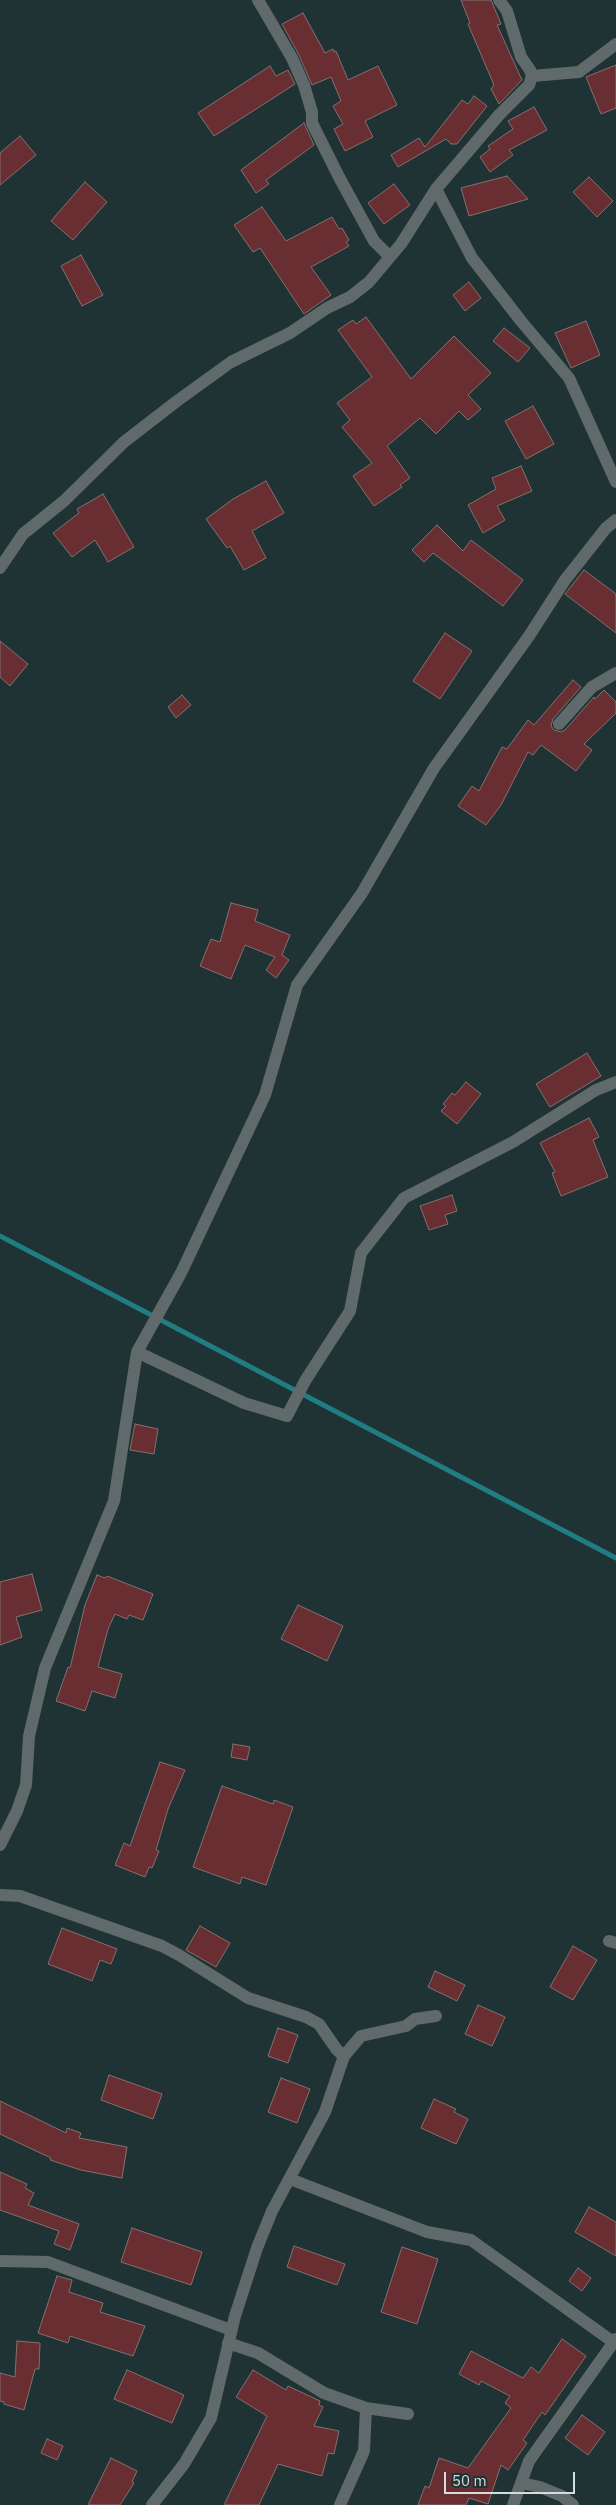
<!DOCTYPE html>
<style>
body{margin:0}
#map{position:relative;width:616px;height:2505px;overflow:hidden;background:#203334;font-family:"IBM Plex Sans",sans-serif}
canvas{display:block}
.scale{position:absolute;left:444px;top:2472px;width:131px;height:22px;box-sizing:border-box;border:2px solid #d3dedf;border-top:0;padding-left:6px;font-size:15px;line-height:18px;white-space:nowrap;color:#d3dedf;-webkit-text-stroke:4px #203334;paint-order:stroke}
</style>
<div id="map">
<canvas width="616" height="2505"></canvas>
<div class="scale">50 m</div>
</div>
<script>
const c = document.querySelector('canvas').getContext('2d');
c.lineJoin = 'round';
function toPath(rows) {
  const path = new Path2D();
  for (const r of rows) {
    path.moveTo(r[0], r[1]);
    for (let i = 2; i < r.length; i += 2) path.lineTo(r[i], r[i + 1]);
  }
  return path;
}
function strokePath(path, color, width, dash) {
  c.strokeStyle = color;
  c.lineWidth = width;
  c.lineCap = dash ? 'butt' : 'round';
  c.setLineDash(dash || []);
  c.stroke(path);
}
function fill(path, color) {
  c.fillStyle = color;
  c.fill(path, 'evenodd');
}
strokePath(toPath([
 [0,1236,616,1558]
]), '#207d83', 5);
const building = toPath([
 [461,0,491,0,501,24,497,25,522,80,499,104,491,89,494,85,468,24,470,23,461,0],
 [303,13,325,53,333,49,334,52,336,51,348,80,378,66,397,105,365,121,373,137,345,151,334,129,343,124,333,106,341,101,331,77,312,85,299,55,282,24,303,13],
 [616,65,616,108,601,114,586,77,616,65],
 [270,66,276,76,288,70,295,84,214,136,198,113,270,66],
 [474,96,487,106,457,144,451,144,446,139,398,167,391,155,419,138,425,147,462,100,468,104,474,96],
 [534,107,547,130,509,150,513,155,490,172,480,157,490,149,488,146,513,129,508,121,534,107],
 [304,123,314,145,266,180,269,184,256,193,241,170,304,123],
 [20,136,36,155,0,185,0,153,20,136],
 [507,176,528,199,469,216,461,188,507,176],
 [589,177,613,201,597,217,573,192,589,177],
 [85,182,107,202,73,240,51,221,85,182],
 [394,184,410,205,384,224,368,203,394,184],
 [262,207,286,241,332,217,339,229,342,228,349,240,346,242,349,246,311,267,331,295,304,314,260,248,253,252,234,225,262,207],
 [81,255,103,295,82,306,61,266,81,255],
 [469,282,481,298,465,311,453,295,469,282],
 [366,317,411,379,454,336,491,373,468,395,481,409,468,420,459,411,436,434,420,418,387,446,410,478,400,485,402,487,374,506,353,476,372,463,342,427,350,420,337,403,372,377,338,330,353,320,356,324,366,317],
 [586,321,600,355,571,368,555,333,586,321],
 [504,328,530,348,518,362,493,341,504,328],
 [533,406,554,444,526,459,505,421,533,406],
 [521,466,532,491,497,506,505,520,483,533,468,505,496,489,492,478,521,466],
 [266,481,284,513,252,531,266,558,244,570,230,546,227,548,206,519,233,499,266,481],
 [103,494,134,547,108,562,95,540,72,557,53,533,79,513,77,509,103,494],
 [437,525,463,551,471,540,523,580,503,606,433,553,424,562,412,550,437,525],
 [584,570,616,594,616,633,565,594,584,570],
 [445,633,472,651,440,699,413,681,445,633],
 [0,641,28,664,10,686,0,677,0,641],
 [573,680,581,687,553,719,551,726,554,730,561,732,565,730,594,697,595,699,604,690,616,702,616,713,584,744,592,750,576,771,541,745,533,755,528,752,501,805,486,825,458,806,472,786,479,791,502,747,507,749,528,720,534,725,573,680],
 [182,695,191,705,176,718,168,707,182,695],
 [231,903,258,910,255,921,290,935,282,955,289,960,276,978,266,970,275,957,245,945,231,979,200,966,211,939,220,942,231,903],
 [587,1053,601,1076,550,1107,536,1084,587,1053],
 [466,1082,481,1094,457,1124,441,1111,446,1106,443,1104,452,1093,455,1095,466,1082],
 [589,1118,599,1137,593,1140,608,1177,561,1196,552,1173,555,1172,540,1143,589,1118],
 [452,1195,457,1211,445,1215,448,1224,429,1230,420,1206,452,1195],
 [135,1424,158,1429,154,1454,130,1450,135,1424],
 [32,1574,42,1610,16,1617,22,1637,0,1645,0,1582,32,1574],
 [97,1575,105,1578,107,1576,153,1594,143,1620,129,1615,127,1619,115,1614,108,1629,98,1667,122,1674,115,1698,92,1691,85,1711,56,1701,68,1667,70,1668,85,1605,97,1575],
 [298,1605,343,1626,327,1661,281,1639,298,1605],
 [233,1744,250,1747,247,1760,231,1757,233,1744],
 [160,1762,185,1770,168,1809,156,1850,159,1851,152,1868,149,1867,145,1877,115,1865,124,1843,130,1846,160,1762],
 [222,1786,273,1804,274,1800,293,1807,266,1885,242,1877,240,1884,193,1867,222,1786],
 [200,1926,230,1943,216,1967,186,1950,200,1926],
 [62,1928,117,1949,111,1964,100,1960,92,1981,48,1964,62,1928],
 [573,1946,597,1960,573,2000,550,1987,573,1946],
 [435,1971,465,1985,457,2001,428,1987,435,1971],
 [478,2005,505,2017,492,2046,465,2034,478,2005],
 [278,2028,298,2035,288,2063,268,2056,278,2028],
 [109,2075,162,2094,153,2119,101,2100,109,2075],
 [281,2078,310,2089,297,2123,268,2112,281,2078],
 [434,2099,456,2109,454,2112,468,2119,456,2144,421,2128,434,2099],
 [0,2101,66,2133,67,2128,81,2133,79,2138,127,2147,122,2178,81,2170,50,2160,51,2158,0,2134,0,2101],
 [0,2172,27,2184,25,2188,34,2193,28,2205,79,2224,70,2250,54,2244,59,2231,0,2210,0,2172],
 [589,2207,616,2222,616,2256,575,2232,589,2207],
 [132,2228,202,2252,191,2285,121,2262,132,2228],
 [294,2246,345,2264,337,2285,287,2267,294,2246],
 [402,2247,438,2259,417,2324,381,2312,402,2247],
 [578,2268,591,2278,582,2291,569,2281,578,2268],
 [57,2276,72,2280,69,2292,103,2303,100,2312,145,2326,133,2356,70,2336,68,2343,38,2333,57,2276],
 [562,2339,586,2356,545,2415,542,2412,523,2440,527,2443,508,2470,501,2465,488,2504,469,2498,466,2505,418,2505,425,2486,429,2488,439,2458,468,2468,511,2408,505,2403,510,2396,481,2381,479,2385,459,2374,471,2351,523,2378,531,2367,539,2373,562,2339],
 [17,2341,40,2343,39,2369,35,2369,24,2410,4,2404,4,2402,0,2401,0,2373,15,2377,17,2341],
 [127,2370,184,2395,172,2423,114,2399,127,2370],
 [253,2370,286,2390,288,2386,320,2401,319,2405,323,2407,314,2426,339,2431,334,2454,328,2453,322,2476,278,2464,259,2505,224,2505,267,2416,236,2397,253,2370],
 [582,2415,605,2432,588,2455,565,2438,582,2415],
 [47,2439,63,2446,57,2460,41,2453,47,2439],
 [111,2458,137,2471,132,2482,134,2483,120,2505,88,2505,111,2458]
]);
fill(building, '#682e31');
strokePath(building, '#847070', 1);
strokePath(toPath([
 [258,0,292,58,304,85,312,112,312,123,339,177,374,241,390,257],
 [532,76,579,72,616,44],
 [436,189,472,258,521,321,569,378,616,482],
 [0,568,23,534,64,501,124,442,177,401,231,362,290,333,327,308,350,297,369,282,401,244,436,189,499,115,529,85,532,76,530,70,521,57,507,11,499,0],
 [559,724,592,687,616,673],
 [137,1352,244,1403,287,1416,305,1381,350,1311,361,1253,404,1198,513,1142,596,1090,616,1082],
 [0,1845,17,1811,26,1785,29,1736,45,1668,114,1501,137,1352,181,1273,265,1095,297,985,362,893,434,768,529,636,565,580,606,528,616,520],
 [0,1895,20,1896,162,1946,179,1955,248,1998,306,2017,319,2024,337,2050,344,2056,361,2036,406,2026,415,2019,436,2016],
 [609,1941,616,1943],
 [290,2179,427,2232,471,2240,613,2342],
 [0,2261,48,2262,231,2330],
 [228,2343,258,2353,324,2393,366,2408,408,2414],
 [521,2483,540,2487,562,2496,573,2505],
 [152,2505,184,2464,211,2418,235,2316,257,2248,272,2211,325,2112,344,2056],
 [340,2505,364,2451,366,2408],
 [513,2505,529,2461,616,2339]
]), '#616a6b', 12);
</script>
